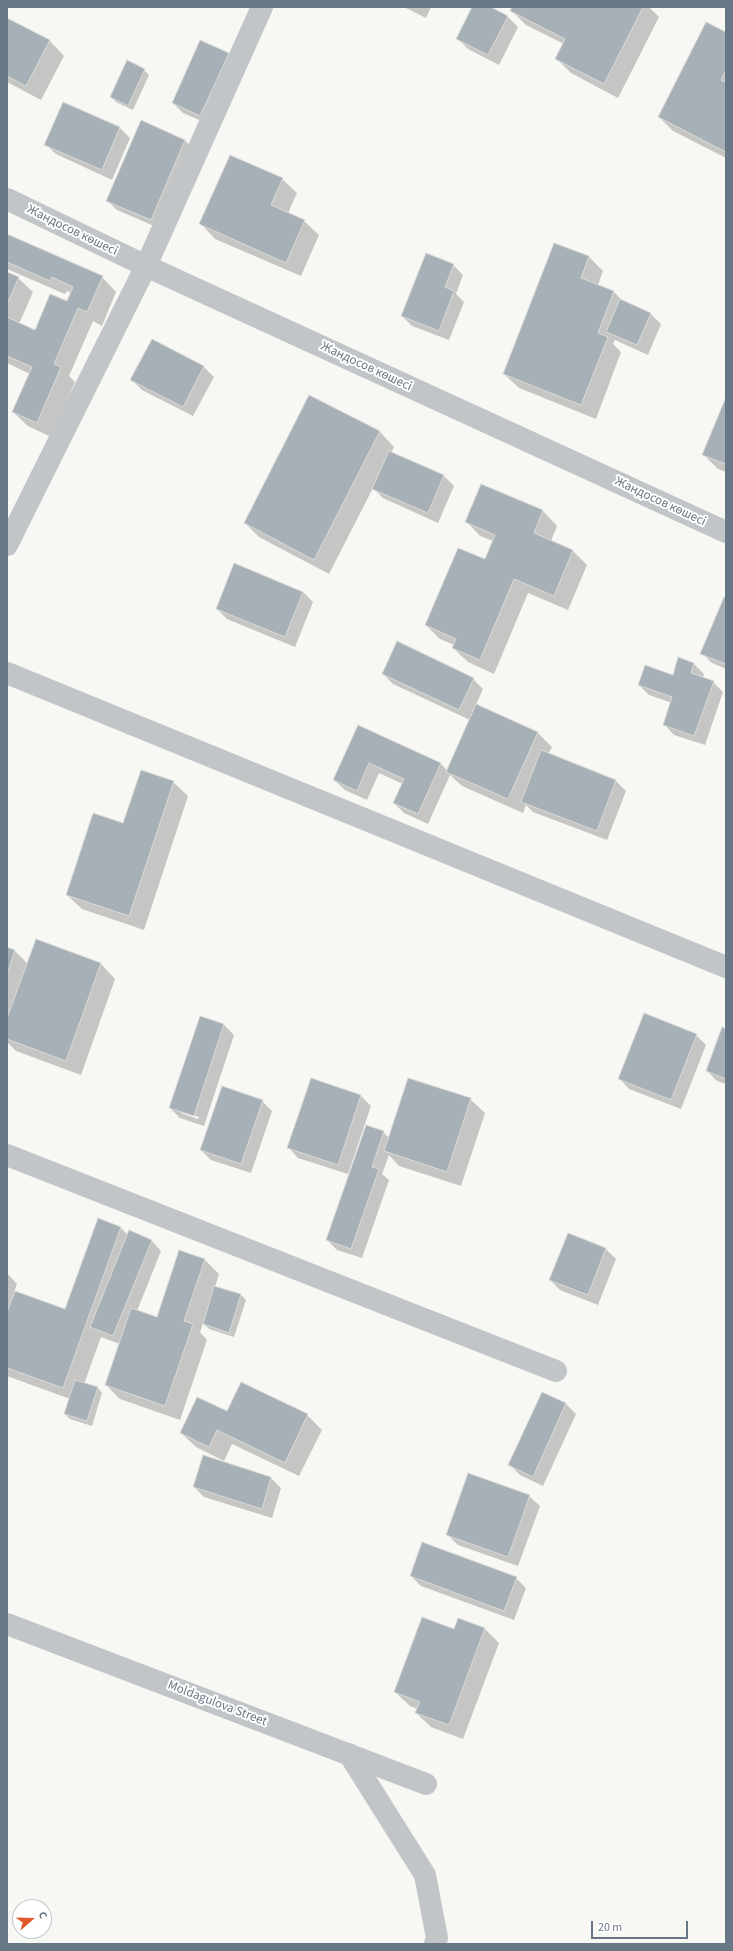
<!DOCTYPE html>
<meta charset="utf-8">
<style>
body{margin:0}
#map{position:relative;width:733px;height:1951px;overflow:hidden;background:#f7f7f4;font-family:"Source Sans 3",sans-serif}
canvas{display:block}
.frame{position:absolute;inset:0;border:8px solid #677785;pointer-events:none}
.north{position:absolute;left:12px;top:1899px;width:40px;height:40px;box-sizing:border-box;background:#fff;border:1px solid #c2c9ce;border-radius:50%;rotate:70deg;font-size:11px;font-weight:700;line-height:16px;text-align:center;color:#677785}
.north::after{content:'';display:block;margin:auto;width:14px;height:18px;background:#e1572a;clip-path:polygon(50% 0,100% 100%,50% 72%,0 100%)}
.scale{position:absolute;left:591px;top:1921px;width:97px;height:18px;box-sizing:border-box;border:2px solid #677785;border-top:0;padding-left:5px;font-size:12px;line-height:14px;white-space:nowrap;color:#677785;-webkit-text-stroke:3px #fff;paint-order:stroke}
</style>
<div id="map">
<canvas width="733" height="1951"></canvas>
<div class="frame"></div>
<div class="north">С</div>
<div class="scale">20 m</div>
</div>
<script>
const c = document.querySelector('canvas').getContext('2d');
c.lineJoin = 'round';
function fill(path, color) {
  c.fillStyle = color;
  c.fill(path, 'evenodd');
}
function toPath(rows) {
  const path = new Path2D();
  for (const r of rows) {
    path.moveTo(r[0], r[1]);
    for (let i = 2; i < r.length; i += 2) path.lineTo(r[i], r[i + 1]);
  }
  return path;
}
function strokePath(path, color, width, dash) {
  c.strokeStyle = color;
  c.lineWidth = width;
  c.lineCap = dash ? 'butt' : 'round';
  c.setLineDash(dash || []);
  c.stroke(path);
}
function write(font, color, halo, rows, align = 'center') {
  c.font = font + ' "Source Sans 3",sans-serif';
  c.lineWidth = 4;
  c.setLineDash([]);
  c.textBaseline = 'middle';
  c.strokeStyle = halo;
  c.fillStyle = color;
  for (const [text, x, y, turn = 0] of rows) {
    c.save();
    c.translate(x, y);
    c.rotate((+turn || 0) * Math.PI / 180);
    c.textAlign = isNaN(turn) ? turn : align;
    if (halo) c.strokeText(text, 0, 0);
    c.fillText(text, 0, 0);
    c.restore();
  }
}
fill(toPath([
 [404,7,431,7,426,18],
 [474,7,489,7,508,17,518,27,499,65,468,49,458,39],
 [514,7,649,7,659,17,618,98,571,73,556,58,564,44,526,25,512,11],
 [7,19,50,41,64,56,41,100,7,82],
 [726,33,726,158,673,131,659,117],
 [228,54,238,64,211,125,183,113,173,103],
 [144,70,149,75,133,110,116,102,111,97],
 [64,103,120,128,130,138,112,180,56,154,45,144],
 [185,140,195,151,161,229,117,210,107,200],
 [282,179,297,193,288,213,304,221,319,235,301,276,215,239,201,224],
 [7,235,102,277,116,292,102,326,93,321,69,376,75,382,51,437,28,426,13,412,30,374,7,363,7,273,18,278,33,292,19,324,36,331,67,303,71,293,67,291,65,294,7,269],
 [554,244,589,257,603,271,598,285,613,291,625,303,651,314,661,324,648,355,615,340,613,344,621,352,596,419,519,388,504,374],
 [453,265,463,275,456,294,464,302,449,340,412,326,402,316],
 [203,366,214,377,193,416,142,390,132,380],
 [310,396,380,432,394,447,391,453,444,476,454,486,438,523,383,498,373,488,329,574,259,537,245,523],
 [726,400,726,472,718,469,703,454],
 [481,485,543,511,557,526,551,541,573,551,587,565,568,610,528,593,494,674,468,662,453,648,454,645,440,639,426,625,486,560,493,541,480,536,466,521],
 [303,592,313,602,295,647,227,619,217,609],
 [726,599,726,669,712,663,702,653],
 [679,659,694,664,704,674,703,678,713,682,723,692,705,745,674,735,664,724,672,703,649,695,639,685,673,676],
 [383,674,473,679,483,689,476,705,537,732,552,747,548,754,616,781,626,791,607,840,533,812,526,805,523,813,462,786,450,775,428,824,404,813,394,803,403,784,379,773,367,800,345,790,334,780,358,727,441,764,448,771,470,720,393,684],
 [173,782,188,796,144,930,82,909,67,895,123,824],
 [36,941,101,964,115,979,81,1075,16,1051,7,1042,7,948,15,951,28,964],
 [200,1017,224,1025,234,1035,204,1126,180,1118,170,1108],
 [181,1111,199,1117,198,1119,181,1113],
 [726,1030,726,1084,717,1081,707,1071],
 [696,1035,706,1045,681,1109,629,1089,619,1078],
 [312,1079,361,1096,371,1106,348,1174,298,1158,288,1147],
 [470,1099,485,1113,461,1186,399,1166,389,1155,382,1174,389,1180,362,1258,337,1250,327,1240,383,1132,389,1138],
 [262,1101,272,1111,251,1173,211,1160,201,1150],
 [98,1219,121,1228,128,1235,151,1240,161,1251,137,1311,158,1318,180,1251,205,1260,219,1274,215,1287,241,1295,246,1300,234,1337,209,1329,203,1323,200,1332,207,1340,180,1420,120,1399,106,1385,120,1344,101,1337,84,1384,98,1388,102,1393,92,1426,70,1419,65,1414,70,1399,7,1376,7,1273,17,1284,14,1292,65,1310],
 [568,1234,606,1249,616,1259,598,1305,560,1290,550,1280],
 [542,1393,566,1404,576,1414,543,1486,520,1475,510,1465],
 [228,1413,307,1415,322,1430,299,1476,232,1444,224,1461,196,1447,181,1433],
 [271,1478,281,1488,272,1518,204,1497,194,1487],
 [529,1496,540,1506,518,1566,458,1545,448,1535],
 [411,1576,516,1578,526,1588,514,1620,421,1586],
 [459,1619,485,1629,499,1643,463,1739,431,1727,416,1713,418,1709,410,1706,395,1692,455,1630]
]), '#0003');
const building = toPath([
 [472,7,491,7,508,16,488,55,456,39,472,7],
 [512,7,643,7,604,84,555,59,565,39,510,11,512,7],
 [7,18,50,40,26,86,7,76,7,18],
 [706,22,726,32,726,70,721,80,726,82,726,152,658,117,706,22],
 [200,40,229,53,200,116,172,103,200,40],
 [127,60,145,69,128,106,110,97,127,60],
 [63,102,120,127,102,170,44,145,63,102],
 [141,120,185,140,151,220,106,201,141,120],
 [230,155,283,178,271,205,305,220,286,263,199,224,230,155],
 [7,234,103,276,87,312,78,308,54,364,61,367,37,423,12,412,32,367,7,356,7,317,35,330,50,294,67,301,73,287,52,277,50,281,7,262,7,234],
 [554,243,589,256,581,278,614,291,598,333,608,337,581,405,503,374,554,243],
 [426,253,454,264,445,287,454,291,439,331,401,316,426,253],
 [7,272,19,277,7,304,7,272],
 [620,299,651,313,637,345,606,332,620,299],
 [152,339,204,366,183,407,130,380,152,339],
 [309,395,380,431,314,560,244,523,309,395],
 [726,397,726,464,702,455,726,397],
 [389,451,444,475,428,513,372,489,389,451],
 [481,484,543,510,534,533,573,550,554,596,514,579,480,660,452,648,456,639,425,625,458,548,485,559,495,535,465,522,481,484],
 [234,563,303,592,285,637,216,609,234,563],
 [724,597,726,598,726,664,700,654,724,597],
 [397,641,474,678,459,710,382,674,397,641],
 [678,657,694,663,691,673,714,681,694,736,663,725,672,697,638,685,645,665,673,675,678,657],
 [476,704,538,732,508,799,446,772,476,704],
 [358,725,441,763,418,814,393,803,404,779,369,763,357,791,333,780,358,725],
 [541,750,616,780,597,831,521,802,541,750],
 [141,770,174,781,129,916,66,895,93,813,123,823,141,770],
 [36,939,101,963,66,1061,7,1039,7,1018,36,939],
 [7,947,15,950,7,975,7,947],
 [644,1013,697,1034,671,1100,618,1079,644,1013],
 [200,1016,224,1024,194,1116,169,1108,200,1016],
 [722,1027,726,1029,726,1079,706,1071,722,1027],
 [311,1078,361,1095,338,1165,287,1148,311,1078],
 [408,1078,471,1098,447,1172,384,1151,408,1078],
 [222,1086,263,1100,241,1164,200,1150,222,1086],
 [366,1125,384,1131,372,1167,379,1169,351,1249,326,1240,366,1125],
 [98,1218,121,1227,63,1388,7,1368,7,1312,15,1291,65,1309,98,1218],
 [129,1230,152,1240,113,1336,90,1327,129,1230],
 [568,1233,606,1248,588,1295,549,1280,568,1233],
 [179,1250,205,1259,184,1321,193,1324,165,1406,105,1385,131,1308,157,1317,179,1250],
 [214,1286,241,1294,229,1333,203,1324,214,1286],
 [75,1380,98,1387,87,1421,64,1414,75,1380],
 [241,1382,308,1414,285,1463,217,1430,209,1447,180,1433,197,1397,227,1411,241,1382],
 [542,1392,566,1403,533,1477,508,1465,542,1392],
 [203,1455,271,1477,262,1509,193,1487,203,1455],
 [468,1473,530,1495,508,1557,446,1535,468,1473],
 [422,1542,517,1577,504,1611,410,1576,422,1542],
 [422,1617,454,1629,458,1618,485,1628,449,1725,415,1713,420,1702,394,1692,422,1617]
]);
fill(building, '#a7b0b6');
strokePath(building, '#d9d9d7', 1);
strokePath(toPath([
 [7,199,146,266,726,532],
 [7,545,146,266,262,7],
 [7,673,726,967],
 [7,1155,556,1371],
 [7,1624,426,1784],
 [349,1754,425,1875,437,1938,435,1944]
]), '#c1c5c8', 22);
write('13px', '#677785', '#fff', [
 ["Жандосов көшесі",72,231,26],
 ["Жандосов көшесі",366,367,25],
 ["Жандосов көшесі",660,502,25],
 ["Moldagulova Street",217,1704,21]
]);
</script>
